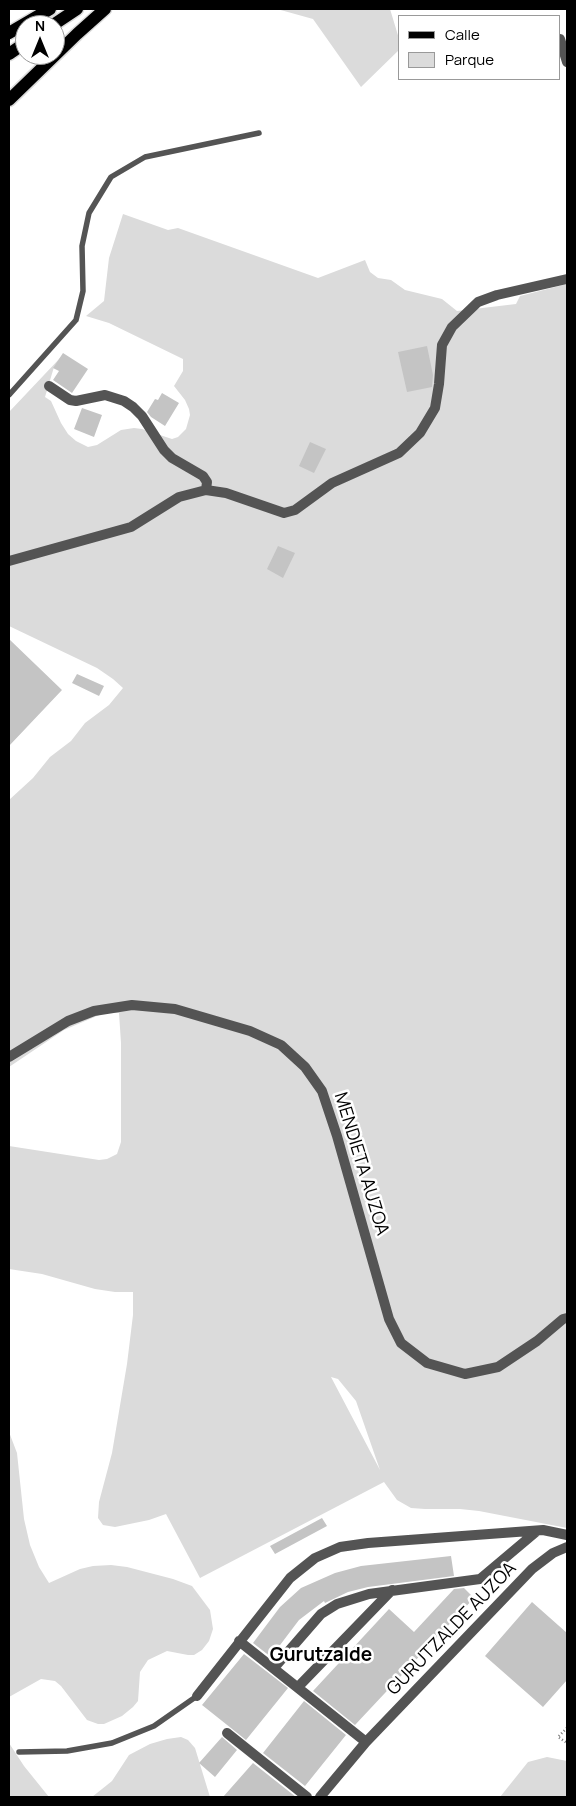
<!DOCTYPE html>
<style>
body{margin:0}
#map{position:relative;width:576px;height:1806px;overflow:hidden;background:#fff;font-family:Manrope,sans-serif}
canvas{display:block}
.frame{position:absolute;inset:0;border:10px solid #000;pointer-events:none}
.legend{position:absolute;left:398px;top:15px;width:162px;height:65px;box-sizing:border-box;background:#fff;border:1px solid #999;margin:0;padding:6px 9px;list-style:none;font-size:15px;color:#000}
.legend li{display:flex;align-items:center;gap:10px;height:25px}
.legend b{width:25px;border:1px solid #999}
.north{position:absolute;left:15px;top:15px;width:50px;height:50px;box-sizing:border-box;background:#fff;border:1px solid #999;border-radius:50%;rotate:0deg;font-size:14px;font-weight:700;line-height:20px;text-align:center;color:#000}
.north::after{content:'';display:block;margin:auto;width:18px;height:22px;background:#000;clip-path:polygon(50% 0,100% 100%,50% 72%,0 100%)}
</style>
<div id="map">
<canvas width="576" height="1806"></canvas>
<div class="frame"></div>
<ul class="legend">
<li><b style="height:6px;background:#000"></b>Calle</li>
<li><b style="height:14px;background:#dbdbdb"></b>Parque</li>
</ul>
<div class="north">N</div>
</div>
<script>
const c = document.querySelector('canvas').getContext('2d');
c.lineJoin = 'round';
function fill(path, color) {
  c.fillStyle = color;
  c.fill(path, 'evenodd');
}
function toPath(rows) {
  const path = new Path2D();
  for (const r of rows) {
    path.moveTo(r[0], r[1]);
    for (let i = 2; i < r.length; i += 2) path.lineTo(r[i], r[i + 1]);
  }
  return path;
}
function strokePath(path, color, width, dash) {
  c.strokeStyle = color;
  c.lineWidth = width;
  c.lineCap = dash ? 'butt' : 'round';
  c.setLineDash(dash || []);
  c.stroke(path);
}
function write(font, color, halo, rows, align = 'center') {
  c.font = font + ' Manrope,sans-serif';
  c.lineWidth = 5;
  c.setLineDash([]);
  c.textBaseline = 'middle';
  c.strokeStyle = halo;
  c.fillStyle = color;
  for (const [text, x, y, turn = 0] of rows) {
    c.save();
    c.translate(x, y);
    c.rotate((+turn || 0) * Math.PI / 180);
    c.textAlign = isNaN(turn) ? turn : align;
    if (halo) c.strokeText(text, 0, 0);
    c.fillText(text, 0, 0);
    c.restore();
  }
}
fill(toPath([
 [277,9,390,9,400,42,400,49,361,87,313,19],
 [123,214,168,230,178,228,318,278,365,260,370,272,378,278,391,280,405,290,442,299,457,311,516,304,520,296,567,284,567,1528,479,1511,460,1509,425,1509,411,1508,397,1500,384,1482,200,1578,166,1514,149,1520,115,1527,103,1525,98,1518,99,1502,112,1453,127,1364,133,1315,133,1292,115,1292,95,1289,42,1274,9,1269,9,1146,99,1160,107,1159,117,1154,121,1142,121,1043,119,1013,104,1013,64,1030,9,1067,9,800,33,778,50,757,71,741,85,723,109,705,123,688,113,679,97,668,9,626,9,412,61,357,54,367,45,397,51,401,61,423,68,434,76,441,88,447,97,445,121,430,134,428,142,429,172,439,178,437,186,429,190,415,189,409,185,400,174,386,183,371,183,359,109,323,86,316,104,301,109,258],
 [331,1377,338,1379,356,1401,380,1470],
 [9,1432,17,1453,24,1519,30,1545,39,1567,49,1583,80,1569,93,1566,111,1565,127,1567,173,1579,192,1586,210,1610,213,1629,209,1641,202,1650,194,1655,188,1655,167,1651,148,1660,140,1672,138,1701,133,1707,122,1716,104,1724,98,1724,87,1720,61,1686,55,1681,41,1679,9,1697],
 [181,1737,188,1740,195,1748,210,1797,92,1797,112,1781,129,1755,150,1744,167,1739],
 [9,1743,24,1766,49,1797,9,1797],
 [547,1757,567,1761,567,1797,500,1797,528,1762]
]), '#dbdbdb');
fill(toPath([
 [427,346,433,375,432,387,407,392,398,352],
 [63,353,88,369,72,393,53,380,59,371,53,368],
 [162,393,179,403,165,426,151,417,147,412,155,399,158,400],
 [82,408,102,415,94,437,74,429],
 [310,442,326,449,314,473,299,466],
 [278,546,295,553,283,578,267,569],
 [9,639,62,690,9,746],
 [77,674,104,686,99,696,72,683],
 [322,1518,327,1526,275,1554,270,1546],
 [451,1556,454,1576,368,1587,348,1592,325,1603,324,1601,299,1620,271,1657,253,1643,280,1607,301,1588,335,1573,361,1566],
 [464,1588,474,1598,355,1725,313,1691,389,1609,414,1632,454,1589],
 [532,1602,567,1633,567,1680,543,1707,485,1656],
 [244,1654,288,1688,246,1740,202,1705],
 [304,1701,346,1735,305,1786,263,1753],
 [222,1737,237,1750,215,1777,199,1763],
 [253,1763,296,1797,223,1797]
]), '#c4c4c4');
const primary = toPath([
 [53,25,77,9],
 [9,33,50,9],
 [9,54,25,43],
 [9,100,77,34,105,9]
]);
strokePath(primary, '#dbdbdb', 15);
strokePath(toPath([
 [567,1728,558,1737,567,1743]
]), '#767676', 2.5, [1, 2.5]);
strokePath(toPath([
 [9,395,76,320,83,291,82,246,89,213,111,177,145,157,259,133],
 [19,1752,67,1751,112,1743,154,1726,197,1696]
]), '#545454', 5.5);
strokePath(toPath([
 [560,39,567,62],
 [49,386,70,400,76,401,105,395,124,401,133,407,142,416,164,450,172,458,203,476,207,482,206,490],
 [9,561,131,527,179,497,206,490,226,493,284,513,295,510,332,483,399,453,420,433,435,408,439,384,442,345,452,327,478,302,497,295,567,279],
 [239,1641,366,1742],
 [274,1668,321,1614,337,1604,369,1594,480,1579,537,1531],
 [298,1687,392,1590],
 [197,1696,290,1578,315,1558,340,1547,368,1543,543,1530,567,1535],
 [227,1733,307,1797],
 [320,1797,366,1742,532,1569,553,1553,567,1547]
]), '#545454', 10);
strokePath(toPath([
 [9,1057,68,1021,94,1011,132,1005,175,1009,250,1031,281,1045,305,1067,322,1091,337,1136,389,1319,401,1343,427,1363,465,1374,498,1367,537,1341,563,1319,567,1318]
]), '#545454', 10);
strokePath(primary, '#000', 12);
write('18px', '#000', '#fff', [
 ["MENDIETA AUZOA",361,1164,73],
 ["GURUTZALDE AUZOA",452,1629,-46]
]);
write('bold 19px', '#000', '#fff', [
 ["Gurutzalde",321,1656]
]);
</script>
